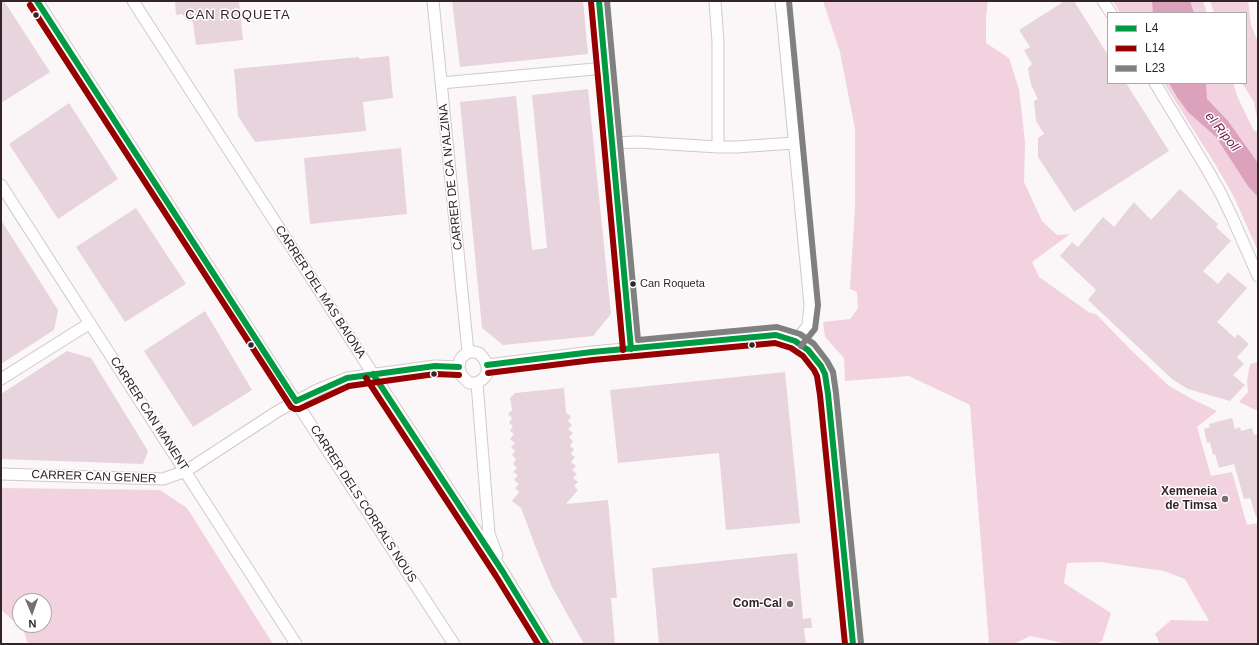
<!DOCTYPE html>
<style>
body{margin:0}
#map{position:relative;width:1259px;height:645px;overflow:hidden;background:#fbf7f9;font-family:Arial,sans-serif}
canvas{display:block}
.frame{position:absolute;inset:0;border:2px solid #322429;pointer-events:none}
.legend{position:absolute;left:1107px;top:12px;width:140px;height:72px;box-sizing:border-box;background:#fff;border:1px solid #ada7a9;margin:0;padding:5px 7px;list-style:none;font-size:12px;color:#322429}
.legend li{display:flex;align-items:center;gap:8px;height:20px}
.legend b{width:20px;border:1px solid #ada7a9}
.north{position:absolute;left:12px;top:593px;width:40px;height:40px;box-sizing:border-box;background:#fff;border:1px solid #ada7a9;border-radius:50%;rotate:178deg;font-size:11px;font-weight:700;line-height:16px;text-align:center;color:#322429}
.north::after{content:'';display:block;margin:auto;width:14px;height:18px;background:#786e72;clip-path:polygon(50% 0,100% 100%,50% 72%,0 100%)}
</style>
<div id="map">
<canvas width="1259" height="645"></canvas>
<div class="frame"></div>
<ul class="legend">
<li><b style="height:5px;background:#009a42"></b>L4</li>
<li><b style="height:5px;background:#970000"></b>L14</li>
<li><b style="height:5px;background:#808080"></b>L23</li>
</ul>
<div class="north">N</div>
</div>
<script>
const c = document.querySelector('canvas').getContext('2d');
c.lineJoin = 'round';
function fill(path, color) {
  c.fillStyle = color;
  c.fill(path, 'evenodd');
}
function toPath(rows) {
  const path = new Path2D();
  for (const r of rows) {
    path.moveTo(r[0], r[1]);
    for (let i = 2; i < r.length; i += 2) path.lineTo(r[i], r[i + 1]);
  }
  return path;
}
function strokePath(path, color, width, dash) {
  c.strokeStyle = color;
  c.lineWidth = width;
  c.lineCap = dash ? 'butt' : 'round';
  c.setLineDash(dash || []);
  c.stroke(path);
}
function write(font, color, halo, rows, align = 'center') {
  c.font = font + ' Arial,sans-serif';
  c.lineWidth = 3;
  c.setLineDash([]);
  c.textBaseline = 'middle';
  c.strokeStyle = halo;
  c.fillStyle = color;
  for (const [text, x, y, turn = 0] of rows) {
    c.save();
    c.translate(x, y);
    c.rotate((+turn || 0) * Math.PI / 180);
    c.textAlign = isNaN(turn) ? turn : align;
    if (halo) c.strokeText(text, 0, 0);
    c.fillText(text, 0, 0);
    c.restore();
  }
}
fill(toPath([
 [823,1,988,1,986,17,986,43,1009,58,1019,89,1025,142,1024,182,1042,221,1057,235,1070,234,1032,262,1039,277,1090,313,1096,314,1129,348,1169,386,1192,399,1217,411,1197,427,1211,476,1232,472,1247,525,1258,523,1258,644,1160,644,1155,634,1171,620,1209,621,1185,579,1164,571,1100,562,1067,563,1064,583,1111,613,1102,641,1095,644,1068,644,1030,636,1014,644,989,644,970,405,909,376,845,381,844,358,825,337,823,322,850,319,858,308,857,292,850,289,855,206,855,129,840,52],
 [1113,1,1203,1,1207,13,1120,13],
 [1210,1,1248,1,1251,25,1258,42,1258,123,1254,102,1242,83,1246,83,1246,13,1214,13],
 [1164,83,1233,83,1238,98,1254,131,1258,131,1258,251,1234,197,1215,164],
 [1258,362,1258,411,1239,402,1248,392,1247,381,1250,364],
 [1,488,160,490,187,508,273,644,28,644,23,629,1,610],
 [20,601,44,601,44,625,20,625]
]), '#f1d2de');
fill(toPath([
 [1152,1,1190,1,1194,13,1153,13],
 [1169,83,1206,83,1207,99,1228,121,1258,163,1258,197,1248,186,1216,137,1188,112,1177,97]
]), '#dca2bb');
fill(toPath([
 [1,1,4,1,50,72,1,103],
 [175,1,239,1,243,40,196,45,193,22,187,20,182,14,176,15],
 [452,1,583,1,588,54,460,67],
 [1065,1,1074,1,1108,55,1108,83,1126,83,1169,151,1074,212,1038,157,1038,138,1044,134,1036,121,1034,101,1038,99,1031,85,1028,68,1032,64,1024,50,1030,47,1019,30],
 [389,56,393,98,363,102,366,131,255,142,238,116,234,69,359,57,359,59],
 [588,89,611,314,593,336,503,345,482,328,460,102,516,96,532,250,547,248,532,95],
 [69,103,118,179,58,219,9,144],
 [401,148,407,214,310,224,304,158],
 [1180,189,1218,224,1216,227,1231,241,1203,271,1218,284,1228,272,1247,288,1217,322,1235,338,1238,334,1249,344,1237,357,1244,364,1233,375,1245,385,1230,401,1188,389,1172,379,1088,300,1096,290,1060,256,1072,242,1078,247,1103,217,1114,227,1134,202,1151,220],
 [136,208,186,284,125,322,76,247],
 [1,220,58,310,54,330,1,364],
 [205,311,252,390,193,427,144,351],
 [67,351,91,358,148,451,143,464,1,459,1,394],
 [785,372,800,523,726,530,719,453,618,463,610,390],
 [564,388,566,413,571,416,568,421,572,425,568,429,573,433,569,437,573,441,570,446,574,449,571,454,575,457,571,462,576,466,572,470,577,474,573,478,578,482,574,486,578,490,566,504,608,500,617,598,611,598,615,644,584,644,552,587,539,556,521,508,512,501,519,492,515,488,519,484,514,480,518,475,513,472,517,468,513,464,516,459,512,455,515,451,511,447,515,443,510,439,514,434,510,431,513,426,509,423,512,418,508,414,512,410,510,398,515,393],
 [1232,418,1235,429,1240,427,1241,431,1252,428,1254,435,1258,434,1258,517,1256,517,1250,498,1244,499,1234,464,1219,468,1215,454,1213,455,1210,442,1207,443,1204,429,1210,427,1209,424],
 [797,553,803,619,811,618,812,628,804,628,806,644,659,644,652,568]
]), '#e7d4dc');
const minor = toPath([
 [37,1,311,425,454,644],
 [133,1,373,374,503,572,547,644],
 [433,1,468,352],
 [599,1,631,349],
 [715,1,718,42,718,147],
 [781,1,810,305,808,326,795,341],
 [1103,1,1111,13],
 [441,83,605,68],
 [1155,83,1207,169,1221,194,1232,217,1258,276],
 [612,143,637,142,718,147,736,147,794,143],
 [1,185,296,644],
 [468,352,475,352,479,353,484,359,487,365,487,374,483,379,477,383,469,383,461,375,459,367,460,360,462,357,468,352],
 [487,365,592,352,776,335,795,341,808,350,821,366,825,374,828,394,853,644],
 [1,379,90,323],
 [477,383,489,534,497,555],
 [1,474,163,479,186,471,278,411,317,390,347,378,435,366,459,367]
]);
strokePath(minor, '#d1c9cc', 13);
strokePath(minor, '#fefefe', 11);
strokePath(toPath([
 [37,1,296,401],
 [599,1,631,349],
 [487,365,592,352,776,335,795,341,808,350,821,366,825,374,828,394,853,644],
 [373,374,503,572,547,644],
 [296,401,347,378,435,366,459,367]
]), '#009a42', 6);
strokePath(toPath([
 [591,2,623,350],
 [30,5,291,407,295,409,299,409,349,386,435,374,459,375],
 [488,373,593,360,775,343,791,348,803,356,814,370,817,376,820,395,845,644],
 [366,378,496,576,538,644]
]), '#970000', 6);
strokePath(toPath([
 [607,1,638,340,777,327,800,334,814,344,827,361,833,372,836,393,861,643],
 [789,1,818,305,815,329,801,346]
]), '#808080', 6);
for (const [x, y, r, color] of [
 [36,15,3.5,"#322429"],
 [633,284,3.5,"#322429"],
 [251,345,3.5,"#322429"],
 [752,345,3.5,"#322429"],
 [434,374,3.5,"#322429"],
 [1225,499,4,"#786e72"],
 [790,604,4,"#786e72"]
]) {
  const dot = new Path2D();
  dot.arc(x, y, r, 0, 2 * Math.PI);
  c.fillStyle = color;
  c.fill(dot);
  strokePath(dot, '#fff', 1.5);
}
write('11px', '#322429', '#fff', [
 ["Can Roqueta",640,284]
], 'left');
write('12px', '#322429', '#fff', [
 ["CARRER DE CA N'ALZINA",451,177,-96],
 ["CARRER DEL MAS BAIONA",320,292,57],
 ["CARRER CAN MANENT",149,414,57],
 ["CARRER CAN GENER",94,477,2],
 ["CARRER DELS CORRALS NOUS",363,504,57]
]);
write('bold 12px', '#322429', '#fff', [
 ["Xemeneia",1217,492],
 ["de Timsa",1217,506],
 ["Com-Cal",782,604]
], 'right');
c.letterSpacing = '1px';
write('13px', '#322429', '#fff', [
 ["CAN ROQUETA",238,15]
]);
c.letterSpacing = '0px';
write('italic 13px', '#721045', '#fff', [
 ["el Ripoll",1222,132,51]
]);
</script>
